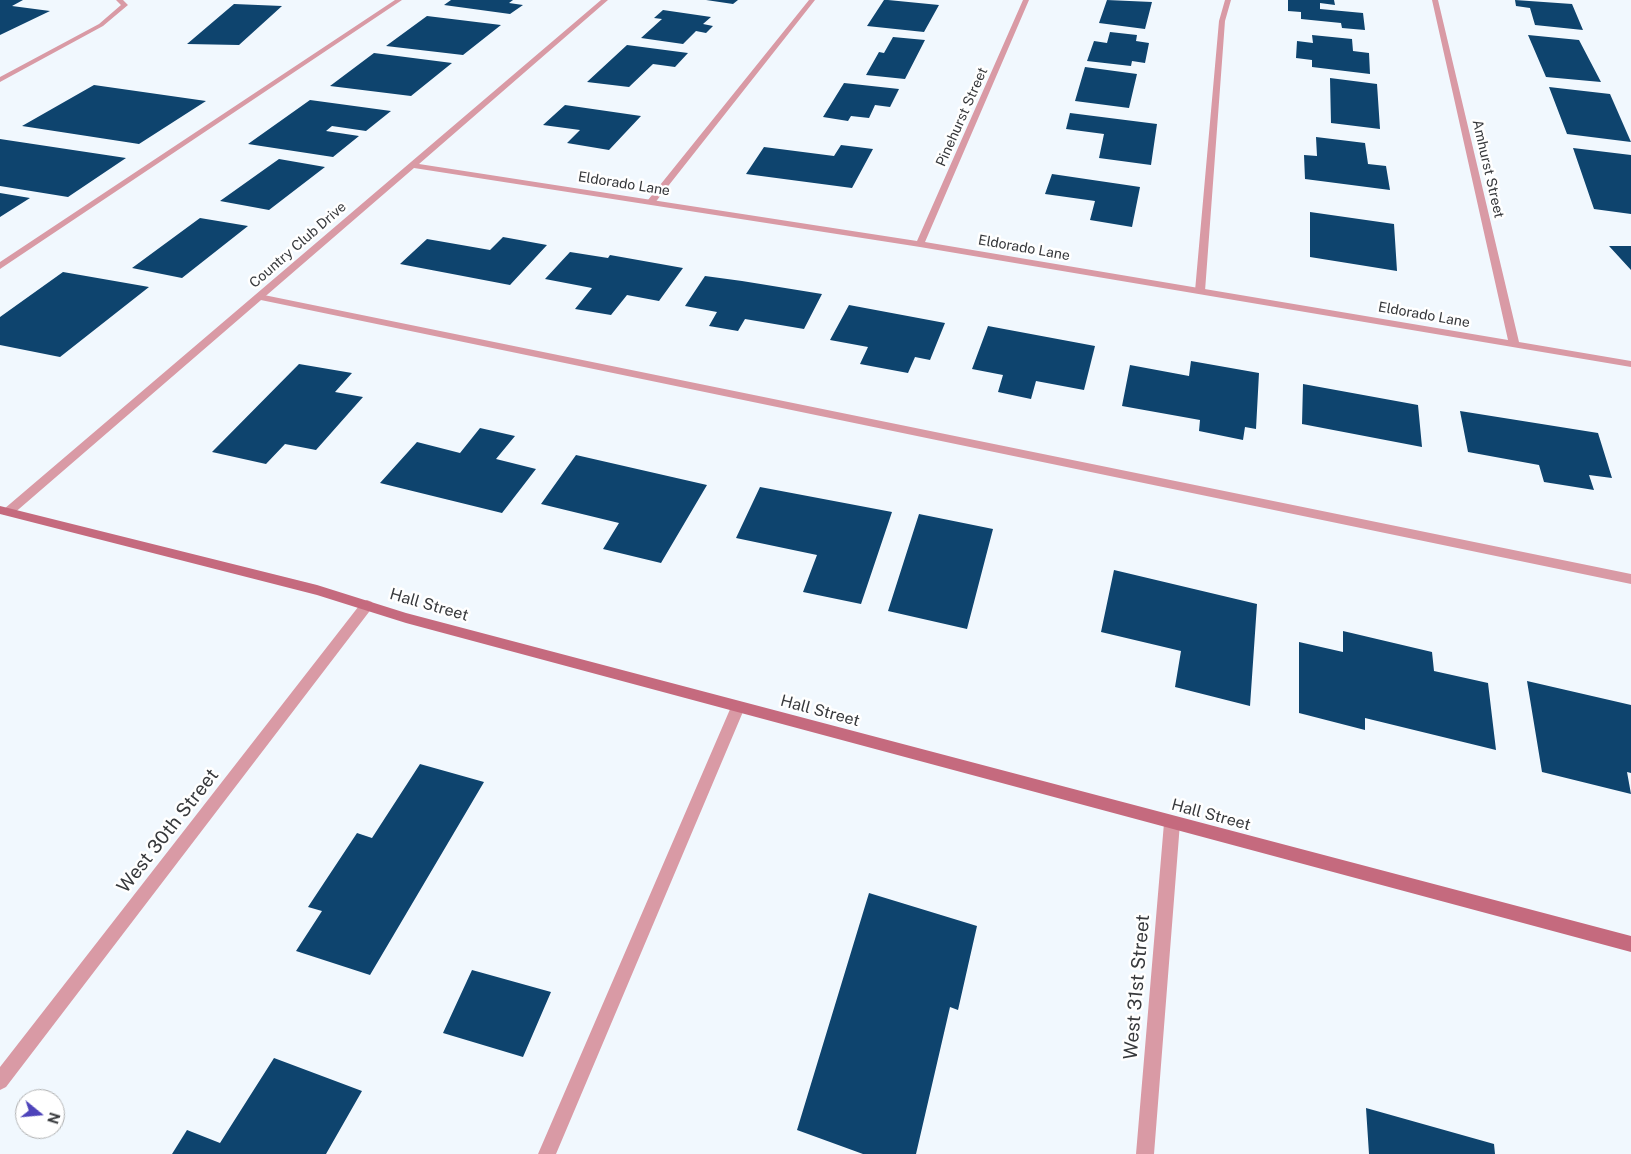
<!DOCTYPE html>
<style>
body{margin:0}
#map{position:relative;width:1631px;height:1154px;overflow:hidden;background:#f1f8fe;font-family:"Public Sans",sans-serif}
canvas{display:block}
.north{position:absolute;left:15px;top:1089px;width:50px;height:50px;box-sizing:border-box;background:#fff;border:1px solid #afb0b1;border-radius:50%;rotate:107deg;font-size:14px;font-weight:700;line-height:20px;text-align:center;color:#37393c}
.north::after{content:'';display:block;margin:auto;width:18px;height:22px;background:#4d43ba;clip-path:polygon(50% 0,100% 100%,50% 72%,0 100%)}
</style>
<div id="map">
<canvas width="1631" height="1154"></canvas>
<div class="north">N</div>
</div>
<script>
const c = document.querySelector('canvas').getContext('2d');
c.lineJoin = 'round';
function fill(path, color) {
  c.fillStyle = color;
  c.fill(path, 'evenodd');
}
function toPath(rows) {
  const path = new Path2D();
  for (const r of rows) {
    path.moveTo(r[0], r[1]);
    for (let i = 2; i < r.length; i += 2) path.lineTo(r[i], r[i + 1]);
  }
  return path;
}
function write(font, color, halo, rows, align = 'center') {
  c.font = font + ' "Public Sans",sans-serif';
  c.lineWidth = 5;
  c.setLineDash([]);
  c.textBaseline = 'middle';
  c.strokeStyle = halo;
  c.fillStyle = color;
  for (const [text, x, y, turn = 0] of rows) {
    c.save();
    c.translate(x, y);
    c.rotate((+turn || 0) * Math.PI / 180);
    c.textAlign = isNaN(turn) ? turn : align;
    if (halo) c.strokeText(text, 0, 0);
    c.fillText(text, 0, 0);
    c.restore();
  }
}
fill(toPath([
 [0,0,23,0,12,6,50,11,0,35],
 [451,0,513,0,509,3,523,5,510,14,444,5],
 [706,0,738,0,733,4],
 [884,0,888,0,939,5,924,32,867,26],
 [1107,0,1152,2,1145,29,1099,23],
 [1288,0,1334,0,1335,5,1320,3,1320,9,1363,13,1365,30,1342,28,1341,23,1301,19,1301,12,1288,11],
 [1515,0,1572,4,1583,30,1535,25,1530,8,1516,6],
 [234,4,282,6,239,45,187,44],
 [663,10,711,17,703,24,713,26,706,33,696,31,683,44,641,38,662,19,654,18],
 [427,16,501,25,463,55,386,46],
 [1110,32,1137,35,1136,41,1149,43,1145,63,1132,61,1131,66,1087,61,1094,41,1107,43],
 [1312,35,1352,39,1353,51,1369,53,1370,74,1312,67,1312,60,1296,58,1297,41,1313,43],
 [1528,35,1579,40,1601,82,1546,77],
 [893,37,925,40,905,79,866,75,879,52,884,53],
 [627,45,688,53,675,67,653,64,629,87,587,82],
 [374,53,452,63,411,96,330,86],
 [1085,67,1137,74,1129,108,1075,101],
 [1330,78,1377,84,1380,129,1331,123],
 [844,83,899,89,890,107,875,105,869,118,851,116,848,121,823,117],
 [94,85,206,101,139,144,22,126],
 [1549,87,1610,94,1631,142,1567,134],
 [310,100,391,111,366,131,332,126,326,131,359,136,333,157,248,144],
 [565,105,641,116,609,150,567,143,580,130,543,125],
 [1070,113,1157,124,1151,165,1099,158,1104,134,1066,129],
 [1316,137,1365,143,1368,164,1386,166,1390,190,1305,179,1304,155,1317,156],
 [0,139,126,158,68,197,0,186],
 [841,145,873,149,852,188,746,174,764,147,834,156],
 [1573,148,1631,155,1631,214,1594,209],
 [279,159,325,167,269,210,220,201],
 [1052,174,1140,187,1132,227,1090,220,1095,201,1045,194],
 [0,193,30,198,0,217],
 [1310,212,1394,224,1397,271,1310,257],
 [200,218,248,226,182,278,132,268],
 [503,237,547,245,510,285,400,264,427,239,490,250],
 [1609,246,1631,246,1631,270],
 [570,252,608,258,610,255,683,268,659,301,627,295,611,315,575,309,592,288,545,279],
 [63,272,149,287,60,357,0,345,0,317],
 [705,276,742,281,822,294,804,329,745,319,738,331,709,326,717,312,685,306],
 [849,305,945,323,930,360,915,357,908,373,860,364,868,347,830,340],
 [988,326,1095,346,1084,390,1036,381,1031,399,998,392,1003,375,972,369],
 [1191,361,1259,373,1256,429,1245,427,1243,440,1199,431,1200,420,1122,406,1130,365,1189,376],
 [299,364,352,373,335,392,363,397,316,450,285,444,266,464,212,452],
 [1303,384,1418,405,1422,447,1302,424],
 [1460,411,1598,433,1612,478,1589,475,1594,490,1544,482,1539,465,1468,452],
 [480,428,515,436,496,459,536,469,502,513,380,483,417,442,460,453],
 [576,455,707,485,661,563,603,549,619,523,541,504],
 [760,487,892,512,861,604,803,592,817,555,736,538],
 [919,514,993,529,967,629,888,611],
 [1114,570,1257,604,1250,706,1175,687,1181,651,1101,632],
 [1343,631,1432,652,1434,671,1488,683,1496,750,1365,718,1365,730,1299,713,1299,642,1343,652],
 [1527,681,1631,705,1631,773,1627,772,1631,794,1542,772],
 [420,764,484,782,370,975,296,951,322,911,308,907,357,833,372,838],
 [869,893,977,926,958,1010,950,1007,916,1154,863,1154,797,1130],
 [472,970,551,992,523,1057,443,1033],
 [274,1058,362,1091,326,1154,172,1154,187,1130,220,1143],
 [1366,1108,1494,1144,1495,1154,1369,1154]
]), '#0e446e');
fill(toPath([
 [395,0,402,0,0,269,0,262,395,0],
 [809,0,815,0,654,204,648,204,648,200,809,0],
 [1225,0,1231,0,1225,21,1205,291,1200,294,1195,291,1219,21,1225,0],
 [259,294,1631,574,1631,584,256,299,256,295,259,294],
 [738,701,743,703,745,707,556,1154,538,1154,731,707,733,703,738,701]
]), '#d99aa5');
fill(toPath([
 [116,0,123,0,128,5,103,26,0,82,0,77,99,24,121,5,116,0],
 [601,0,608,0,419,164,917,241,1023,0,1029,0,925,242,1508,340,1432,0,1438,0,1519,342,1631,361,1631,367,920,247,414,168,12,515,4,515,2,512,4,509,601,0],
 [367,600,372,602,373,605,372,608,6,1087,0,1090,0,1067,362,602,367,600],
 [1172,816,1177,818,1180,823,1154,1154,1136,1154,1164,823,1167,818,1172,816]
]), '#d99aa5');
fill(toPath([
 [0,506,317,585,406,613,1631,936,1631,952,406,623,317,595,0,514,0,506]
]), '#c56a7e');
write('14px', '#37393c', '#fff', [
 ["Pinehurst Street",962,117,-66],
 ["Amhurst Street",1488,169,77],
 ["Eldorado Lane",624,184,9],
 ["Country Club Drive",298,245,-41],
 ["Eldorado Lane",1024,248,10],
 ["Eldorado Lane",1424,315,10]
]);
write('16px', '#37393c', '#fff', [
 ["Hall Street",429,605,16],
 ["Hall Street",820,711,15],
 ["Hall Street",1211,815,15]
]);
write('19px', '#37393c', '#fff', [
 ["West 30th Street",168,831,-52],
 ["West 31st Street",1137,987,-85]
]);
</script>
